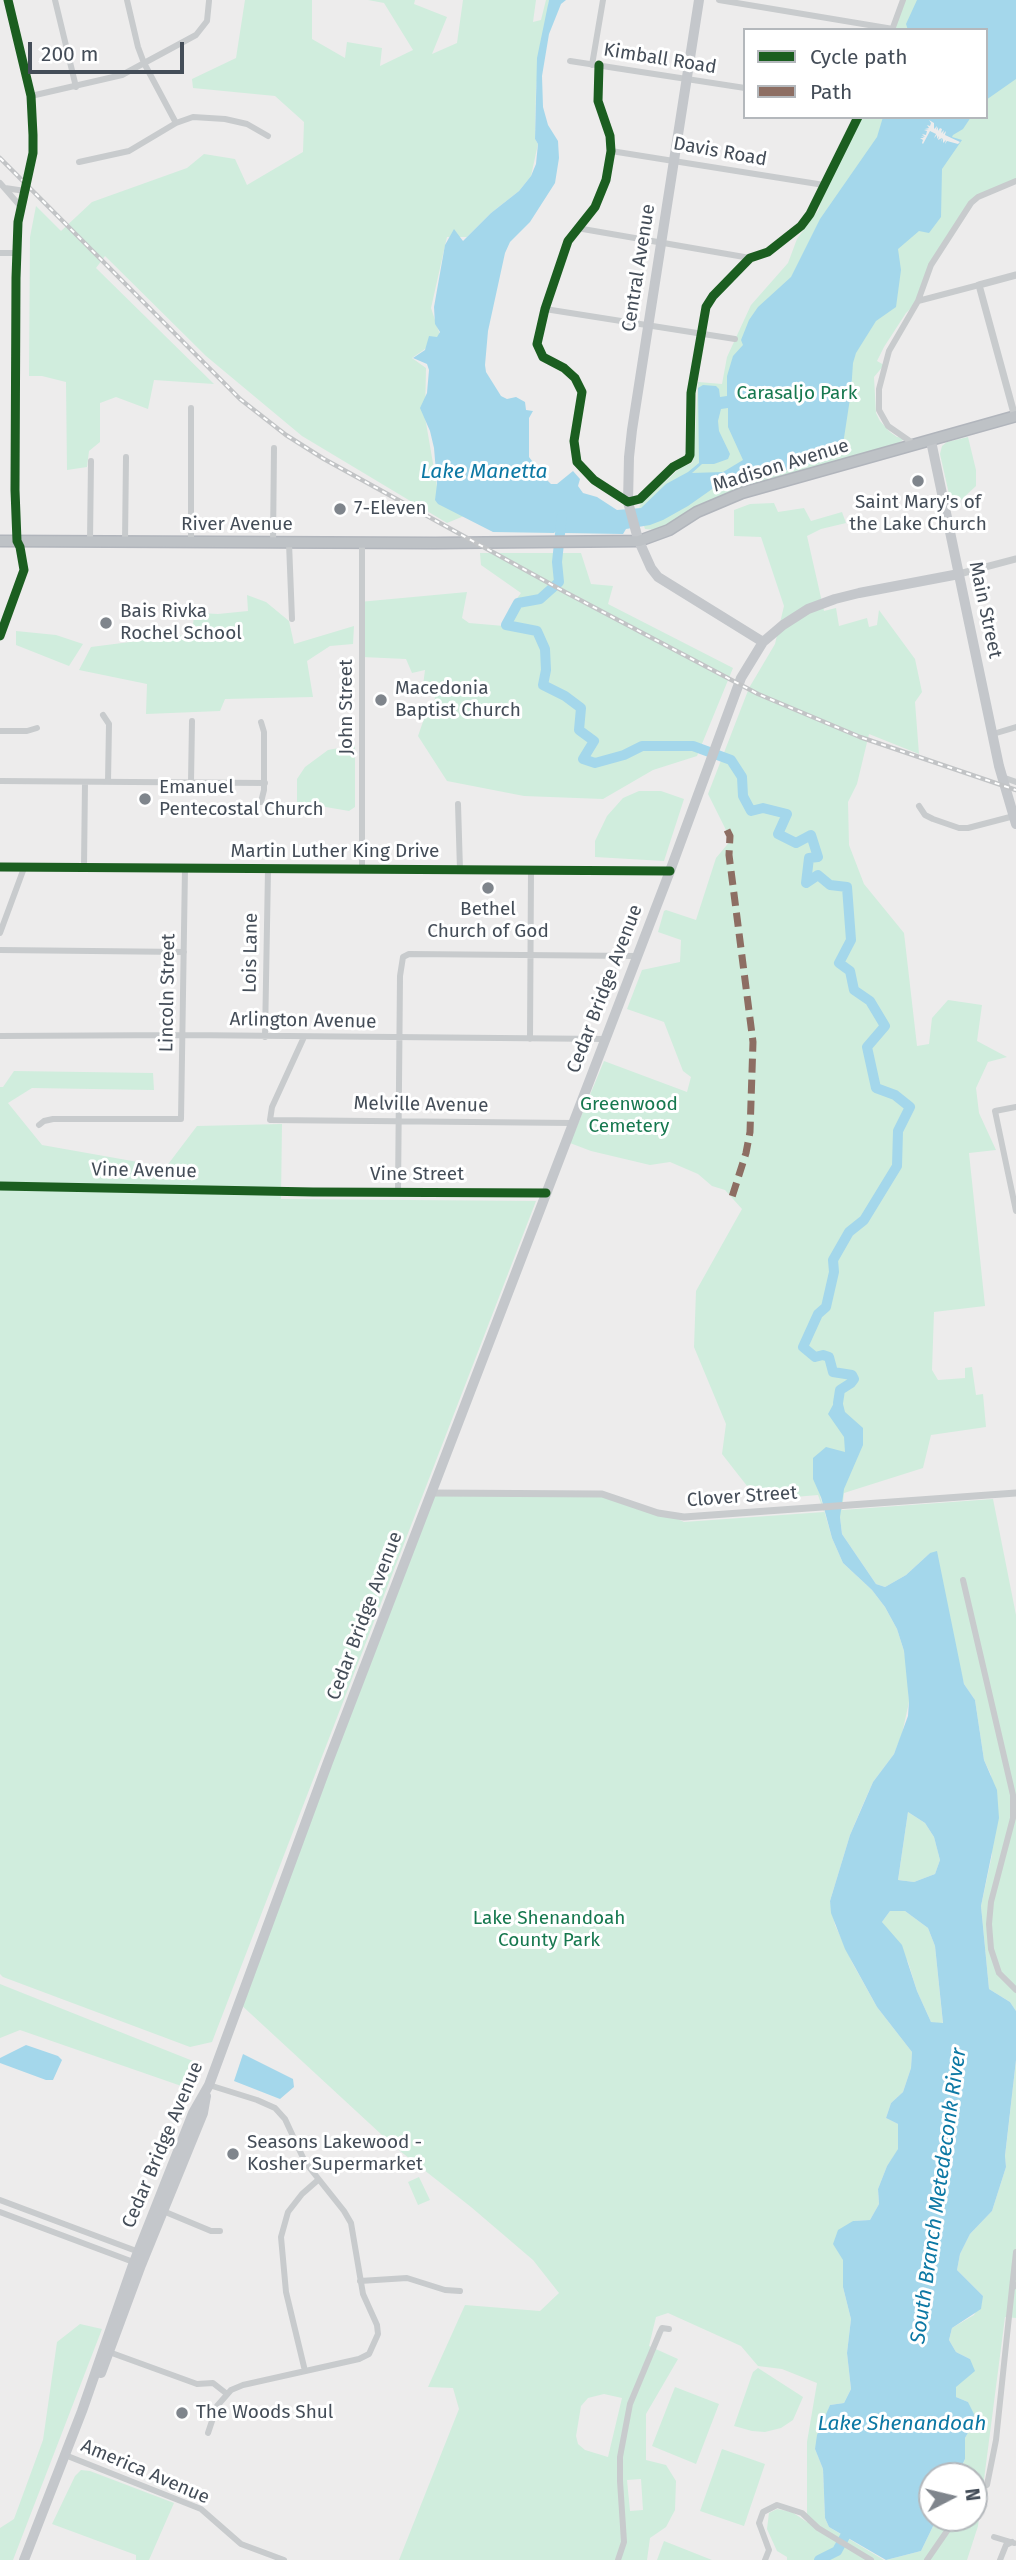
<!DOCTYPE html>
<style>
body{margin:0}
#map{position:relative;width:1016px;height:2560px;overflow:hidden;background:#edecec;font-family:"Fira Sans",sans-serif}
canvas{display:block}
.legend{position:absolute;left:743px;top:28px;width:245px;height:91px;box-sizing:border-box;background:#fff;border:2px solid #b4b8bc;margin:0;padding:9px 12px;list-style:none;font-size:21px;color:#444d58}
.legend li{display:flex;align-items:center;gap:14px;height:35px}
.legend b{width:35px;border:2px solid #b4b8bc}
.north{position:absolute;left:918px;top:2462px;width:70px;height:70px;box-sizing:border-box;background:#fff;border:2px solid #b4b8bc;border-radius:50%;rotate:83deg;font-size:19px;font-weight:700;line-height:28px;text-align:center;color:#444d58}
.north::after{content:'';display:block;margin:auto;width:24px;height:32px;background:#7f858c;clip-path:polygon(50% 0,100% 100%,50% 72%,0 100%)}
.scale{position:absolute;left:28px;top:42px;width:156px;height:32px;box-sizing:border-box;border:4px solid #444d58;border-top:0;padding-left:9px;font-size:21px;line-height:24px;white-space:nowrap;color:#444d58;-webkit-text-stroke:5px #fff;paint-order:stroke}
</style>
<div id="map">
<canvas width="1016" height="2560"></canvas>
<ul class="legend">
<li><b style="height:9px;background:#1b5e20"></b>Cycle path</li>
<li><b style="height:9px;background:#8d6e63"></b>Path</li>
</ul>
<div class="north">N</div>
<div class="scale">200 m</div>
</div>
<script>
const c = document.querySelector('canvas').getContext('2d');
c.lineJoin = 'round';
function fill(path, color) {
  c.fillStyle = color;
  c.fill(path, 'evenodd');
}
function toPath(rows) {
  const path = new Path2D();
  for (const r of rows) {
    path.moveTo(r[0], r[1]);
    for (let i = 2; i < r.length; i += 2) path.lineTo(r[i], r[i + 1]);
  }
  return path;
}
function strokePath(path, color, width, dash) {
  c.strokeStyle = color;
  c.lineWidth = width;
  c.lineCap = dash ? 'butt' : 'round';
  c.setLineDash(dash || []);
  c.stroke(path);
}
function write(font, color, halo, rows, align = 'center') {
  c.font = font + ' "Fira Sans",sans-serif';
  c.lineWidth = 6;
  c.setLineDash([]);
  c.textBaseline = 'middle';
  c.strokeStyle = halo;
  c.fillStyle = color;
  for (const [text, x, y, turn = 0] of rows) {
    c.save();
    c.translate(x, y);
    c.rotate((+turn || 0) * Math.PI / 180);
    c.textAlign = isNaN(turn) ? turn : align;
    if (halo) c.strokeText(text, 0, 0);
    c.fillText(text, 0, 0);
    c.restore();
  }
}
fill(toPath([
 [245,0,312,0,312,39,345,58,347,42,382,48,380,66,413,50,384,3,368,0,415,0,414,4,447,17,432,54,457,43,463,0,536,0,533,22,541,20,546,0,549,0,536,87,535,139,538,144,531,176,519,191,491,213,467,237,447,237,431,308,441,338,412,358,426,368,425,417,439,498,464,516,447,523,302,436,206,356,105,256,96,268,214,384,154,380,148,409,116,397,100,403,100,442,89,451,87,467,67,470,66,382,42,376,29,376,30,237,36,206,61,231,92,202,187,168,204,154,235,159,247,185,303,152,304,122,275,96,193,88,192,79,236,58],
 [903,0,1016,0,1016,181,978,197,933,264,918,301,906,313,884,347,877,361,884,365,874,377,876,413,880,421,890,432,897,437,906,438,894,446,731,494,700,504,658,530,645,529,639,511,640,505,680,468,692,463,694,458,698,382,722,384,727,357,751,305,788,263,797,239,819,209,824,185,858,117,986,117,986,30,892,30],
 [968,437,976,470,976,486,959,502,951,503,940,454,942,446,947,442],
 [774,503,778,512,804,508,811,521,842,512,846,523,821,529,807,536,824,611,836,608,839,626,867,618,869,627,877,625,879,610,915,659,922,692,915,702,919,754,869,734,857,784,848,802,849,845,864,884,904,933,917,1046,929,1044,932,1018,948,1000,982,1005,977,1041,1007,1057,988,1062,976,1088,979,1113,996,1150,969,1153,985,1306,934,1312,932,1370,938,1380,965,1378,965,1368,972,1367,976,1395,983,1394,986,1427,931,1435,923,1468,844,1493,842,1510,993,1499,1016,1615,1016,2011,1010,2002,989,1989,981,1906,992,1855,991,1775,984,1760,975,1700,964,1684,930,1553,906,1575,885,1587,876,1584,842,1534,840,1517,820,1496,832,1538,843,1563,872,1590,885,1607,897,1629,904,1651,908,1675,909,1702,902,1734,894,1754,873,1782,861,1809,850,1835,830,1901,835,1925,853,1964,877,2007,912,2052,911,2068,903,2092,891,2103,886,2118,898,2124,898,2150,887,2166,878,2189,879,2204,870,2220,853,2221,843,2260,843,2287,851,2319,847,2353,851,2389,844,2403,830,2405,815,2449,823,2469,825,2518,829,2527,884,2560,787,2560,787,2557,777,2551,767,2529,769,2513,777,2509,792,2512,807,2522,807,2442,817,2383,782,2369,758,2366,741,2346,668,2313,656,2317,649,2346,678,2359,646,2414,646,2460,666,2465,676,2481,675,2510,666,2527,650,2538,647,2560,399,2560,459,2409,453,2388,428,2387,465,2305,540,2311,559,2293,533,2260,471,2207,395,2147,238,2002,431,1493,588,1493,672,1516,684,1522,824,1512,818,1495,758,1500,722,1454,726,1424,694,1347,696,1291,742,1209,725,1190,712,1186,698,1174,670,1162,650,1165,591,1151,570,1143,604,1061,687,1092,691,1077,683,1071,664,1022,627,1009,642,970,680,962,681,940,658,932,664,911,666,910,696,920,716,858,731,840,708,794,749,688,775,644,784,606,761,537,734,536,734,510,750,504],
 [604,2394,622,2398,608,2457,585,2450,578,2444,576,2436,581,2406,588,2398],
 [641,2479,643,2510,630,2511,627,2480],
 [480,553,581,553,591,584,613,586,608,604,733,668,697,756,653,770,603,799,524,796,447,781,418,736,426,713,434,713,435,694,422,693,425,670,412,673,406,659,362,657,359,602,467,592,462,618,469,623,504,626,509,609,521,593,481,565],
 [247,595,266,602,289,621,294,644,354,626,353,644,330,646,307,661,313,697,225,699,220,711,146,714,147,684,79,670,91,647,192,634,194,616,182,612,218,614,248,611],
 [16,631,56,635,83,644,69,666,16,645],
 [355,745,355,807,349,811,297,802,297,779,305,767,328,750],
 [639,791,661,791,684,799,664,861,595,857,595,841,607,816,623,798],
 [14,1071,153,1073,154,1090,32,1088,8,1103,42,1145,166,1167,197,1126,282,1124,281,1199,536,1201,212,2042,190,2047,3,1977,0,1974,0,1087,3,1087],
 [908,1812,925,1823,934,1837,940,1860,935,1874,914,1882,898,1880],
 [890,1911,905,1911,928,1928,935,1946,943,2024,931,2022,917,1991,908,1962,882,1922],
 [0,1984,203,2065,190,2089,20,2030,0,2038],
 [1016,2060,1016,2318,1005,2317,978,2526,967,2560,886,2560,921,2551,937,2518,974,2518,974,2476,957,2476,965,2459,965,2438,972,2426,968,2402,956,2397,956,2386,970,2359,956,2352,949,2340,952,2328,974,2315,983,2296,957,2270,960,2254,970,2234,992,2211,1006,2167,1005,2157],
 [419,2177,430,2200,418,2205,408,2182],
 [80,2324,102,2329,13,2560,0,2560,0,2528,14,2519,43,2440,57,2342],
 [758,2368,803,2397,793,2420,781,2428,765,2432,752,2431,734,2426,753,2372],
 [675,2387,719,2404,696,2464,652,2446],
 [722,2449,765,2464,744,2526,700,2511],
 [81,2470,90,2471,174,2503,149,2560,136,2560,136,2555,52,2524,75,2476],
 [664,2541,712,2560,657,2560]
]), '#d0eddd');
fill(toPath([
 [549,0,566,0,561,4,549,34,542,76,543,107,548,125,558,141,559,158,555,183,530,222,510,242,505,253,488,331,485,365,486,372,501,396,507,399,516,397,525,402,526,410,533,411,529,418,529,457,545,478,551,484,557,484,573,471,580,479,578,486,583,493,597,497,617,510,641,508,666,484,688,472,699,463,698,388,703,385,716,386,719,389,720,397,727,396,727,376,733,356,743,345,741,340,749,320,758,307,791,277,820,219,877,137,883,117,971,117,963,129,953,135,952,137,962,140,942,169,941,217,929,233,919,231,898,249,901,270,896,307,876,321,856,353,853,363,851,392,842,451,832,458,772,474,766,473,745,484,715,487,688,506,663,520,650,525,626,529,623,534,565,533,559,528,554,533,493,532,438,504,435,500,437,484,434,448,430,431,420,408,427,393,429,370,427,364,413,358,425,350,429,336,437,337,440,332,435,324,434,307,445,245,454,229,463,241,491,213,519,191,531,176,536,164,538,144,535,139,537,58],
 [728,408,728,427,743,460,723,472,692,473,702,464,714,464,728,459,730,454,719,431,718,421,721,409],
 [917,0,1016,0,1016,79,986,100,986,30,908,30,906,24],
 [840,1392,845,1412,863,1428,863,1445,844,1489,840,1517,842,1534,876,1584,885,1587,906,1575,930,1553,937,1551,964,1684,975,1700,984,1760,997,1790,999,1818,981,1906,989,1989,1010,2002,1016,2011,1016,2060,1005,2156,1006,2167,992,2211,970,2234,960,2254,957,2270,983,2296,981,2309,952,2328,949,2340,956,2352,970,2359,975,2371,956,2387,956,2397,968,2402,974,2414,972,2426,965,2438,965,2459,957,2476,932,2476,932,2518,937,2518,921,2551,886,2560,829,2527,825,2518,823,2469,815,2449,817,2435,830,2405,844,2403,851,2389,847,2353,851,2319,843,2287,843,2260,833,2244,838,2230,853,2221,870,2220,879,2204,878,2189,887,2166,898,2149,898,2124,886,2118,891,2103,903,2092,911,2068,912,2052,877,2007,845,1949,831,1913,830,1901,850,1835,873,1782,894,1754,908,1716,909,1702,904,1651,897,1629,885,1607,872,1590,843,1563,832,1538,821,1497,813,1479,813,1458,826,1447,845,1452,844,1437,828,1414],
 [908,1812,925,1823,934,1837,940,1860,935,1874,914,1882,898,1880],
 [890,1911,905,1911,928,1928,935,1946,943,2023,931,2022,917,1991,902,1945,882,1922],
 [26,2045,58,2056,62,2060,53,2080,46,2080,0,2063,0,2058],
 [243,2054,293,2079,294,2087,280,2099,234,2081]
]), '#a4d7eb');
fill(toPath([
 [929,120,934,123,934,129,937,126,936,130,938,127,938,131,940,128,942,129,941,133,944,130,943,134,946,131,945,135,960,142,958,144,947,141,945,144,946,140,943,143,943,138,941,142,942,138,938,140,939,136,937,139,937,135,934,138,936,134,930,131,923,144,922,143,923,140,920,138,924,138,921,136,925,137,922,134,926,135,927,131,924,130,929,129,925,128,929,128,927,125,930,126,931,123]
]), '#edecec');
strokePath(toPath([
 [562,515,557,562,559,582,540,599,518,603,506,625,537,631,545,649,546,670,543,685,565,696,581,708,579,730,594,741,583,759,595,763,624,755,642,746,693,746,731,760,742,777,743,796,751,811,763,808,787,814,778,834,796,843,811,835,818,857,809,858,806,883,818,875,830,885,847,887,851,940,839,963,850,971,854,990,870,1001,885,1026,867,1047,876,1088,895,1095,910,1107,898,1131,897,1166,864,1220,849,1232,833,1260,834,1272,826,1307,818,1314,803,1347,815,1357,823,1355,829,1357,833,1372,852,1375,854,1379,851,1383,840,1390,838,1403],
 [819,2560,837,2551,850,2527]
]), '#a4d7eb', 10);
const trunk = toPath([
 [0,541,435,543,639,541,669,530,697,512,742,493,1016,416]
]);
strokePath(trunk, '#b1b5bc', 13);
strokePath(toPath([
 [55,0,76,87],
 [127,0,138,47,144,63,176,123],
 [719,0,893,29],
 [892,30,903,0],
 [570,61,745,88],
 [592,65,603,0],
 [599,65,598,101,610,136,611,151,606,180,595,207,568,241,545,309,537,344,543,357,564,368,575,378,582,392,574,441,577,462,594,480,628,502,640,499,673,467,688,459,690,455,691,393,706,307,713,296,750,258,768,252,801,226,810,214,858,117],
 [31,96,122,75,196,35,207,21,209,1],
 [611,151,824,185],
 [79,162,129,151,176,123,193,117,225,119,247,124,268,136],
 [0,183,21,207],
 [5,188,25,191],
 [577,228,750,258],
 [0,253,17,253],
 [918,301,979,285],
 [545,309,735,339],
 [914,444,888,426,879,410,879,389,889,351,918,301,931,265,971,203,978,197,1016,181],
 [90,541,91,461],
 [125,542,126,457],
 [191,542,191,408],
 [273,543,274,448],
 [289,543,292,619],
 [362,543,362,870],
 [103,715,109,724,108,782],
 [261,722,264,732,264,790,261,802],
 [0,731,27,731,37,728],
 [993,734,1016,727],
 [1002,777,1016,782],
 [0,781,265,783],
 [191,782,192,721],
 [458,804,460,870],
 [919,806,925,815,933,819,959,828,968,828,1014,816],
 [0,867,670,871],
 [84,867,85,782],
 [0,933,24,868],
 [0,950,184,952],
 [0,1036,183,1035,605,1039],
 [265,1037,268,870],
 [304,1037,272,1107,270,1120,573,1123],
 [530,1039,531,871],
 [1016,1107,995,1111,1016,1211],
 [39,1125,44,1121,53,1119,181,1119,185,868],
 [0,1186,313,1192,546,1193],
 [398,1193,400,976,403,957,409,954,636,956],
 [963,1580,1013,1795,1013,1818,991,1902,989,1924,991,1949,999,1973,1016,1990],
 [0,2200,139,2252],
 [163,2211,211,2231,220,2231],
 [0,2212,136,2263],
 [360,2281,407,2278,445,2290,460,2291],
 [1012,2288,1016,2252],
 [109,2352,197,2384,213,2383,227,2394],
 [305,2371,286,2292,281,2237,288,2212,302,2194,318,2180],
 [208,2433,217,2406,231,2390,243,2385,359,2359,369,2354,378,2334,377,2325,363,2294,351,2223,344,2211,305,2162,285,2119,275,2108,257,2100,209,2085],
 [65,2455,201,2509,241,2544,284,2560],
 [974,2492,978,2487,987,2485,996,2440,1012,2288,1016,2285],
 [994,2537,1014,2543],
 [618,2560,624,2542,620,2481,620,2457,630,2404,660,2332,662,2328,669,2329],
 [765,2560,769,2550,759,2523,763,2512,777,2505,802,2513,818,2528,871,2560],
 [927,2560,956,2518],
 [1000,2560,1006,2545,1012,2542]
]), '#c8cbcd', 6);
strokePath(toPath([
 [1015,417,979,285,1016,275],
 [959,574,1016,559],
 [0,636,24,570,20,547,17,541,15,490,16,278,18,222,33,153,33,135,31,96,8,0],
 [431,1493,602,1494,658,1513,684,1517,1016,1493]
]), '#c8cbcd', 7);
strokePath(toPath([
 [699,0,632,430,629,457,628,502,638,539,651,568,658,577,763,642],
 [931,441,999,766,1016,824],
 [101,2373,141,2265,203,2113,206,2096],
 [24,2560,82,2411,134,2262,193,2113,209,2085,328,1762,670,871,741,678,763,642,783,625,808,609,835,599,859,593,959,574]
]), '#c4c7cb', 10);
strokePath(trunk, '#bec2c6', 10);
const rail = toPath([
 [0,158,240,399,286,435,324,459,565,592,758,694,860,737,1016,790]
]);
strokePath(rail, '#c2c4c6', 4.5);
strokePath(rail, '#fff', 2, [5]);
strokePath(toPath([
 [727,830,730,836,729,855,753,1042,750,1132,746,1153,732,1197]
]), '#8d6e63', 7, [14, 7]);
strokePath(toPath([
 [599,65,598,101,610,136,611,151,606,180,595,207,568,241,545,309,537,344,543,357,564,368,575,378,582,392,574,441,577,462,594,480,628,502,640,499,673,467,688,459,690,455,691,393,706,307,713,296,750,258,768,252,801,226,810,214,858,117],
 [0,636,24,570,20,547,17,541,15,490,16,278,18,222,33,153,33,135,31,96,8,0],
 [0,867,670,871],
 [0,1186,313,1192,546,1193]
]), '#1b5e20', 9);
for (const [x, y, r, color] of [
 [918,481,7,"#7f858c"],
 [340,509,7,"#7f858c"],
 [106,623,7,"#7f858c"],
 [381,700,7,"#7f858c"],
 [145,799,7,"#7f858c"],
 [488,888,7,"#7f858c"],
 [233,2154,7,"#7f858c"],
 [182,2413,7,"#7f858c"]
]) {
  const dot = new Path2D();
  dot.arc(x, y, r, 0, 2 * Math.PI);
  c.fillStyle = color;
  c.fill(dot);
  strokePath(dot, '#fff', 2.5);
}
write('19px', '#444d58', '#fff', [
 ["Kimball Road",660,59,9],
 ["Davis Road",720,152,10],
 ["Central Avenue",639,268,-81],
 ["Madison Avenue",781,466,-17],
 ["River Avenue",237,525],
 ["Main Street",985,610,78],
 ["John Street",347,707,-90],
 ["Martin Luther King Drive",335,852],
 ["Lois Lane",251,953,-89],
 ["Cedar Bridge Avenue",605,989,-69],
 ["Lincoln Street",168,993,-89],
 ["Arlington Avenue",303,1021,1],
 ["Melville Avenue",421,1105,1],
 ["Vine Avenue",144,1171,1],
 ["Vine Street",417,1175],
 ["Clover Street",742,1497,-4],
 ["Cedar Bridge Avenue",365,1616,-69],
 ["Cedar Bridge Avenue",163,2145,-67],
 ["America Avenue",145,2472,23]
]);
write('19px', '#16784f', '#fff', [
 ["Carasaljo Park",797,394],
 ["Greenwood",629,1105],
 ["Cemetery",629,1127],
 ["Lake Shenandoah",549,1919],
 ["County Park",549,1941]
]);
write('19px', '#444d58', '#fff', [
 ["Saint Mary's of",918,503,"center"],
 ["the Lake Church",918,525,"center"],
 ["7-Eleven",354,509],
 ["Bais Rivka",120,612],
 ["Rochel School",120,634],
 ["Macedonia",395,689],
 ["Baptist Church",395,711],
 ["Emanuel",159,788],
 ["Pentecostal Church",159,810],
 ["Bethel",488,910,"center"],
 ["Church of God",488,932,"center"],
 ["Seasons Lakewood -",247,2143],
 ["Kosher Supermarket",247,2165],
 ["The Woods Shul",196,2413]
], 'left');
write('italic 21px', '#0c78a4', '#fff', [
 ["Lake Manetta",484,472],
 ["South Branch Metedeconk River",939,2196,-82],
 ["Lake Shenandoah",902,2424]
]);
</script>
